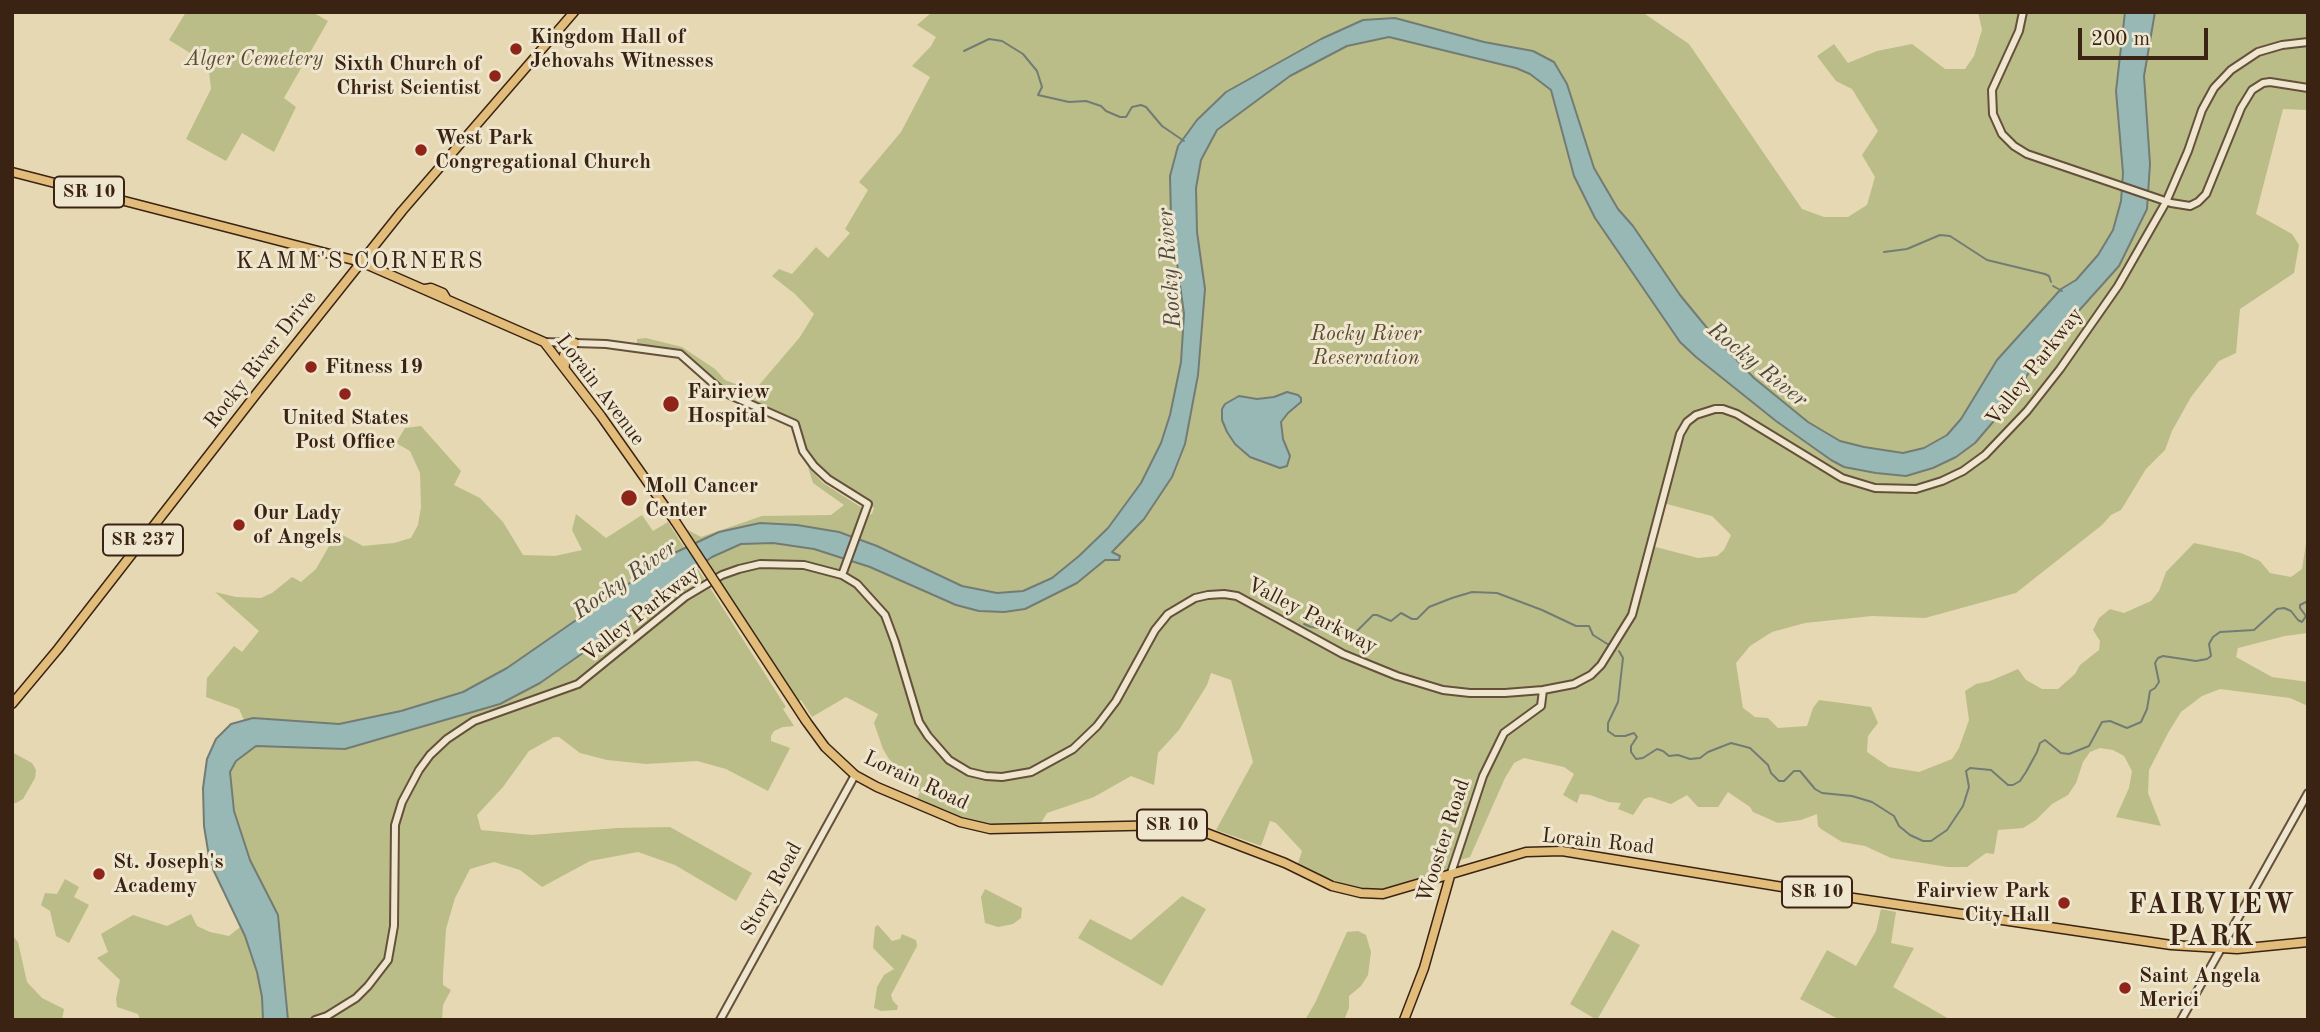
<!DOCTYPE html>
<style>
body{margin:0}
#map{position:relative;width:2320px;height:1032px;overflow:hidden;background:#e5d8b3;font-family:"Old Standard TT",serif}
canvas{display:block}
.frame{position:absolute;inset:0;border:14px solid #3b2313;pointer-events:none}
.scale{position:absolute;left:2078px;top:28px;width:130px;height:32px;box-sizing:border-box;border:4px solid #3b2313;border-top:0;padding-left:9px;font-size:21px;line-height:24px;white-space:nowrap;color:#3b2313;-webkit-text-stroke:5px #eee6ce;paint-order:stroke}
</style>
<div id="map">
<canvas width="2320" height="1032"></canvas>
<div class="frame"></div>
<div class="scale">200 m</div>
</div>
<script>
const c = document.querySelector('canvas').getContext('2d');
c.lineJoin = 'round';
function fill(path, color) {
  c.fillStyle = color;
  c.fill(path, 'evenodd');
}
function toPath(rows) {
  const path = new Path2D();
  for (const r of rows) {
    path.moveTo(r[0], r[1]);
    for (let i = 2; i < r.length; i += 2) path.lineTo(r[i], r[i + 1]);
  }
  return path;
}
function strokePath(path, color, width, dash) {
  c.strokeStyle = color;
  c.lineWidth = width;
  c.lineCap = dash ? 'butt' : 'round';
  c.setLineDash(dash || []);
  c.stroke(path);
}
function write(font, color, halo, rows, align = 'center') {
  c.font = font + ' "Old Standard TT",serif';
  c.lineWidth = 6;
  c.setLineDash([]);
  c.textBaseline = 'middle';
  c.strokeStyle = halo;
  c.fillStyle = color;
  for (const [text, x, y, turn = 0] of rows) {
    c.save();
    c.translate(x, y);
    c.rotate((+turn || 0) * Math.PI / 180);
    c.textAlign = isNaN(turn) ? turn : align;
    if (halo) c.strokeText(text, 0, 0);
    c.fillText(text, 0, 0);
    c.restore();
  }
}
fill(toPath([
 [186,12,312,12,328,21,284,98,296,107,274,152,242,133,226,161,186,139,211,89,209,71,200,59,169,40],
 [932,12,1642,12,1689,44,1802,209,1824,217,1848,217,1867,205,1875,177,1862,155,1878,131,1852,89,1836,81,1817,56,1834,44,1848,63,1877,51,1912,44,1945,69,1965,69,1974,56,1982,30,1978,12,2308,12,2308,110,2283,109,2256,214,2292,234,2299,245,2294,273,2240,309,2236,353,2219,361,2191,397,2172,431,2165,450,2146,469,2121,510,2111,515,2102,525,2016,593,1925,618,1872,616,1805,623,1772,632,1750,646,1736,663,1743,708,1755,717,1768,718,1778,728,1807,726,1813,708,1819,700,1871,707,1878,723,1868,736,1867,752,1889,767,1919,772,1952,759,1959,748,1969,720,1965,691,1976,684,1990,681,2018,669,2026,680,2042,689,2058,689,2075,674,2080,665,2099,650,2100,641,2093,630,2099,618,2110,609,2124,613,2151,601,2159,591,2166,572,2194,543,2241,553,2260,561,2270,573,2291,577,2302,569,2308,531,2308,633,2285,636,2238,648,2236,657,2272,677,2308,682,2308,706,2290,698,2220,689,2202,696,2181,712,2168,733,2149,770,2148,793,2161,826,2116,817,2129,788,2132,771,2124,756,2113,750,2100,748,2090,752,2083,762,2076,783,2068,795,2052,804,2036,820,2023,828,1998,830,1994,854,1986,853,1967,867,1948,867,1891,858,1865,846,1842,842,1821,829,1818,826,1817,814,1801,820,1778,823,1753,812,1750,807,1728,792,1718,807,1698,807,1687,795,1671,804,1650,797,1644,799,1633,815,1618,809,1621,803,1609,802,1590,795,1580,794,1577,803,1563,795,1574,774,1564,767,1524,758,1514,763,1505,778,1470,857,1454,862,1450,876,1367,893,1297,866,1302,851,1276,823,1270,821,1261,846,1216,830,1253,762,1231,680,1211,673,1207,685,1179,730,1158,753,1154,785,1131,776,1094,797,1047,813,1039,826,986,827,917,799,920,792,889,759,883,749,874,723,878,714,846,697,812,717,801,700,792,705,686,529,701,537,762,516,831,515,844,505,813,483,808,467,823,483,867,511,866,515,872,514,874,508,827,478,801,451,798,424,795,420,723,393,680,352,637,346,637,339,646,338,682,347,715,369,725,380,754,391,800,337,814,314,795,294,772,276,779,269,792,274,816,247,828,258,850,233,845,229,868,190,859,182,901,132,930,77,912,66,931,46,936,37,917,25],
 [1663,503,1712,516,1731,535,1724,550,1717,556,1698,558,1652,546],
 [421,426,461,471,454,485,480,498,503,522,523,555,555,556,582,550,572,530,576,514,606,538,642,515,653,531,668,522,786,707,783,709,794,726,783,727,774,731,771,736,771,741,790,748,768,791,726,769,697,761,646,764,607,760,580,753,559,737,554,737,529,751,503,787,477,815,481,830,532,835,617,828,670,827,752,873,736,901,675,865,638,852,590,861,542,887,520,870,494,862,470,869,455,898,446,929,443,975,443,985,451,990,443,1005,442,1020,140,1020,138,1014,117,1007,116,999,120,980,97,958,108,952,101,934,133,915,167,926,191,914,197,926,210,932,229,936,271,902,250,860,234,811,230,772,236,761,256,746,239,709,206,697,207,678,234,646,242,652,259,631,215,592,236,597,261,598,272,593,292,577,301,582,316,569,337,532,363,546,394,543,411,538,418,525,421,507,420,473,410,451,396,443,405,428],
 [12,752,32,763,36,770,35,778,23,799,16,803,12,803],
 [65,879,79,887,74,897,89,905,69,943,56,936,50,911,41,905,45,893,57,894],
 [985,889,1022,908,1021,918,1013,924,998,927,985,923,981,897],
 [1182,896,1206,909,1162,986,1078,938,1090,919,1131,940],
 [1881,909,1896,912,1891,943,1914,948,1893,987,1951,1020,1840,1020,1800,999,1827,950,1856,966,1876,931],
 [878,925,892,941,900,939,902,934,916,940,917,946,891,995,893,1001,898,1006,897,1010,881,1011,874,1008,877,987,884,975,894,969,873,948,875,927],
 [1612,930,1640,945,1597,1020,1570,1004],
 [1358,931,1366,935,1371,952,1368,975,1361,986,1349,996,1349,1008,1344,1020,1305,1020,1315,1003,1347,932],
 [12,935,18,942,27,982,42,998,64,1009,62,1020,12,1020]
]), '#bbbd88');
const water = toPath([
 [2125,12,2155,12,2144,76,2150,164,2147,209,2119,266,2058,334,2038,358,2011,401,1975,443,1956,457,1933,468,1906,476,1876,473,1844,467,1831,460,1776,421,1696,357,1680,342,1595,218,1574,176,1551,90,1530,74,1516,68,1389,37,1347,46,1290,76,1217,130,1201,160,1196,188,1197,232,1205,289,1198,375,1185,444,1172,477,1144,519,1112,552,1120,556,1119,560,1105,560,1077,583,1025,609,1004,612,979,611,956,605,870,567,814,549,773,543,741,544,712,557,646,603,593,646,540,683,500,704,345,749,256,746,236,761,230,772,234,811,250,860,278,915,288,1020,263,1020,262,997,257,972,245,936,210,863,204,826,203,788,207,759,216,739,231,724,253,718,339,724,401,711,463,692,507,668,670,555,719,532,760,523,797,525,839,532,877,546,962,586,997,593,1023,591,1052,578,1079,556,1108,528,1141,483,1161,443,1170,415,1181,362,1184,314,1171,219,1170,176,1178,146,1197,120,1226,92,1321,39,1363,20,1395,18,1484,42,1533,51,1554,62,1567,84,1594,168,1618,209,1633,226,1680,295,1712,334,1754,378,1808,422,1840,441,1864,447,1903,453,1924,448,1947,435,1961,419,1997,360,2061,289,2076,280,2098,255,2113,230,2121,201,2123,173,2116,91,2125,12],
 [1287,392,1298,395,1301,398,1301,402,1288,413,1281,422,1283,439,1290,456,1287,466,1280,468,1250,457,1235,444,1227,432,1222,420,1222,409,1225,404,1239,396,1257,399,1274,397,1287,392]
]);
fill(water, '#98b8b5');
strokePath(water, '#737c74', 2);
strokePath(toPath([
 [964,51,989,39,1002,41,1023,54,1037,71,1042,87,1038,95,1069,102,1086,101,1101,106,1106,111,1120,117,1126,117,1132,107,1141,105,1146,107,1162,126,1184,141],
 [1884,252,1907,249,1940,235,1950,236,1987,260,2045,274,2049,276,2051,282],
 [2053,286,2062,291],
 [1304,624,1311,627,1356,632,1373,615,1377,615,1391,621,1401,613,1412,619,1417,619,1429,607,1452,598,1472,592,1497,593,1542,610,1576,626,1589,626,1593,635,1609,645],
 [1619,651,1623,658,1618,702,1608,723,1608,731,1615,736,1625,736,1634,733,1637,737,1631,746,1631,752,1636,759,1643,758,1657,749,1663,751,1669,756,1678,755,1690,759,1700,758,1708,752,1731,743,1750,748,1768,765,1771,773,1779,781,1784,781,1794,771,1800,771,1815,789,1822,793,1852,796,1872,802,1894,816,1899,826,1910,835,1923,841,1931,841,1947,830,1963,806,1969,787,1966,771,1970,768,1991,770,2008,785,2013,785,2020,781,2026,772,2037,752,2040,743,2045,740,2061,753,2069,754,2089,746,2102,722,2110,721,2127,728,2141,722,2147,709,2150,691,2155,688,2159,682,2155,663,2158,658,2163,656,2196,661,2207,659,2211,656,2209,644,2213,637,2220,632,2254,630,2277,609,2284,608,2291,611,2298,620,2302,622,2306,616,2300,608,2300,605,2308,601]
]), '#737c74', 2);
const minor = toPath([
 [2023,12,2019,31,1992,90,1993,114,2002,134,2014,146,2027,154,2171,203,2190,206,2198,202,2206,194,2241,108,2252,90,2263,83,2270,82,2308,88],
 [544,342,606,344,680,354,723,392,795,424,803,451,814,466,828,479,868,504,842,575],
 [1450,876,1483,776,1504,733,1541,706,1543,690],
 [315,1020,327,1016,356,998,368,986,388,960,394,926,395,825,402,802,419,770,430,755,447,739,474,721,578,684,685,597,722,575,739,569,760,564,804,565,842,575,857,584,885,615,895,642,919,722,928,736,949,760,969,772,986,776,1002,777,1031,772,1073,749,1097,726,1116,701,1155,630,1168,614,1195,598,1208,595,1224,594,1237,596,1343,654,1397,676,1443,690,1470,693,1505,693,1543,690,1574,684,1591,675,1601,665,1632,615,1680,434,1687,422,1696,415,1715,409,1723,409,1737,414,1842,478,1875,488,1916,489,1942,481,1963,471,1985,455,2027,411,2060,369,2118,286,2166,202,2188,151,2202,110,2214,88,2231,70,2258,52,2282,45,2308,42],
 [720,1020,855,775],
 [2181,1020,2308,793]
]);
const major = toPath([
 [12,172,361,262,544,342,601,416,675,521],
 [425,289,431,288,443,293,446,298],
 [565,365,564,355,575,343],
 [12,704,58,649,257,393,402,211,574,12],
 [806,721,825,747,855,775,877,787,960,822,990,829,1170,825,1201,831,1285,863,1332,886,1361,893,1383,894,1526,852,1562,851,1813,892,2171,945,2237,949,2308,942],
 [1404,1020,1424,968,1450,876]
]);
strokePath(minor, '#66503b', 10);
strokePath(major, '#3b2313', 11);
strokePath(minor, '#eee6ce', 6);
strokePath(major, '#e2bc7a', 8);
const majorBridge = toPath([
 [675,521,806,721]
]);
strokePath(majorBridge, '#3b2313', 11, []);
strokePath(majorBridge, '#e2bc7a', 8);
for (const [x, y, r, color] of [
 [516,49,7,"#8f2418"],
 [495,76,7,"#8f2418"],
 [421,150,7,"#8f2418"],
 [311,367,7,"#8f2418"],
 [345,394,7,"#8f2418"],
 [671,404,9,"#8f2418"],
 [629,498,9,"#8f2418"],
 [239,525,7,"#8f2418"],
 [99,874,7,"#8f2418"],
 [2064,903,7,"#8f2418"],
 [2125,988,7,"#8f2418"]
]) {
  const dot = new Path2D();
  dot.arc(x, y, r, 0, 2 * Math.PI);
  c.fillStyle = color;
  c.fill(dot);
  strokePath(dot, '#eee6ce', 2.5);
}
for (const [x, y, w] of [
 [89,192,70],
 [143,540,80],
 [1172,825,70],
 [1817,892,70]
]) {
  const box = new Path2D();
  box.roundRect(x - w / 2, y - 15.5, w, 31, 5);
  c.fillStyle = '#eee6ce';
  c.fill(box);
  strokePath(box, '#3b2313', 2);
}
write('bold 19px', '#3b2313', null, [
 ["SR 10",89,192],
 ["SR 237",143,540],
 ["SR 10",1172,825],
 ["SR 10",1817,892]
]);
write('bold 21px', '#3b2313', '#eee6ce', [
 ["Kingdom Hall of",530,37],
 ["Jehovahs Witnesses",530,61],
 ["Sixth Church of",481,64,"right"],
 ["Christ Scientist",481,88,"right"],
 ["West Park",435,138],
 ["Congregational Church",435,162],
 ["Fitness 19",325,367],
 ["Fairview",687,392],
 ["Hospital",687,416],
 ["United States",345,418,"center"],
 ["Post Office",345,442,"center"],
 ["Moll Cancer",645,486],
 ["Center",645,510],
 ["Our Lady",253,513],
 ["of Angels",253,537],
 ["St. Joseph's",113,862],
 ["Academy",113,886],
 ["Fairview Park",2050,891,"right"],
 ["City Hall",2050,915,"right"],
 ["Saint Angela",2139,976],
 ["Merici",2139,1000]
], 'left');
write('italic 21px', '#5b4a30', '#eee6ce', [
 ["Alger Cemetery",254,59],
 ["Rocky River",1366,334],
 ["Reservation",1366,358]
]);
write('21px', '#3b2313', '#eee6ce', [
 ["Rocky River Drive",261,360,-52],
 ["Valley Parkway",2035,367,-52],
 ["Lorain Avenue",600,390,53],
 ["Valley Parkway",641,614,-38],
 ["Valley Parkway",1312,616,27],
 ["Lorain Road",916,781,25],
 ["Wooster Road",1444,841,-72],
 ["Lorain Road",1598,842,6],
 ["Story Road",772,889,-61]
]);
write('italic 23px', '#52483c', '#eee6ce', [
 ["Rocky River",1170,268,-94],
 ["Rocky River",1757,365,39],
 ["Rocky River",625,580,-35]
]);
c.letterSpacing = '2px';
write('24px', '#3b2313', '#eee6ce', [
 ["KAMM'S CORNERS",360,262]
]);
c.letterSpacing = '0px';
c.letterSpacing = '2px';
write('bold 28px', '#3b2313', '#eee6ce', [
 ["FAIRVIEW",2212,906],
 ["PARK",2212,938]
]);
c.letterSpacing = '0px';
</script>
